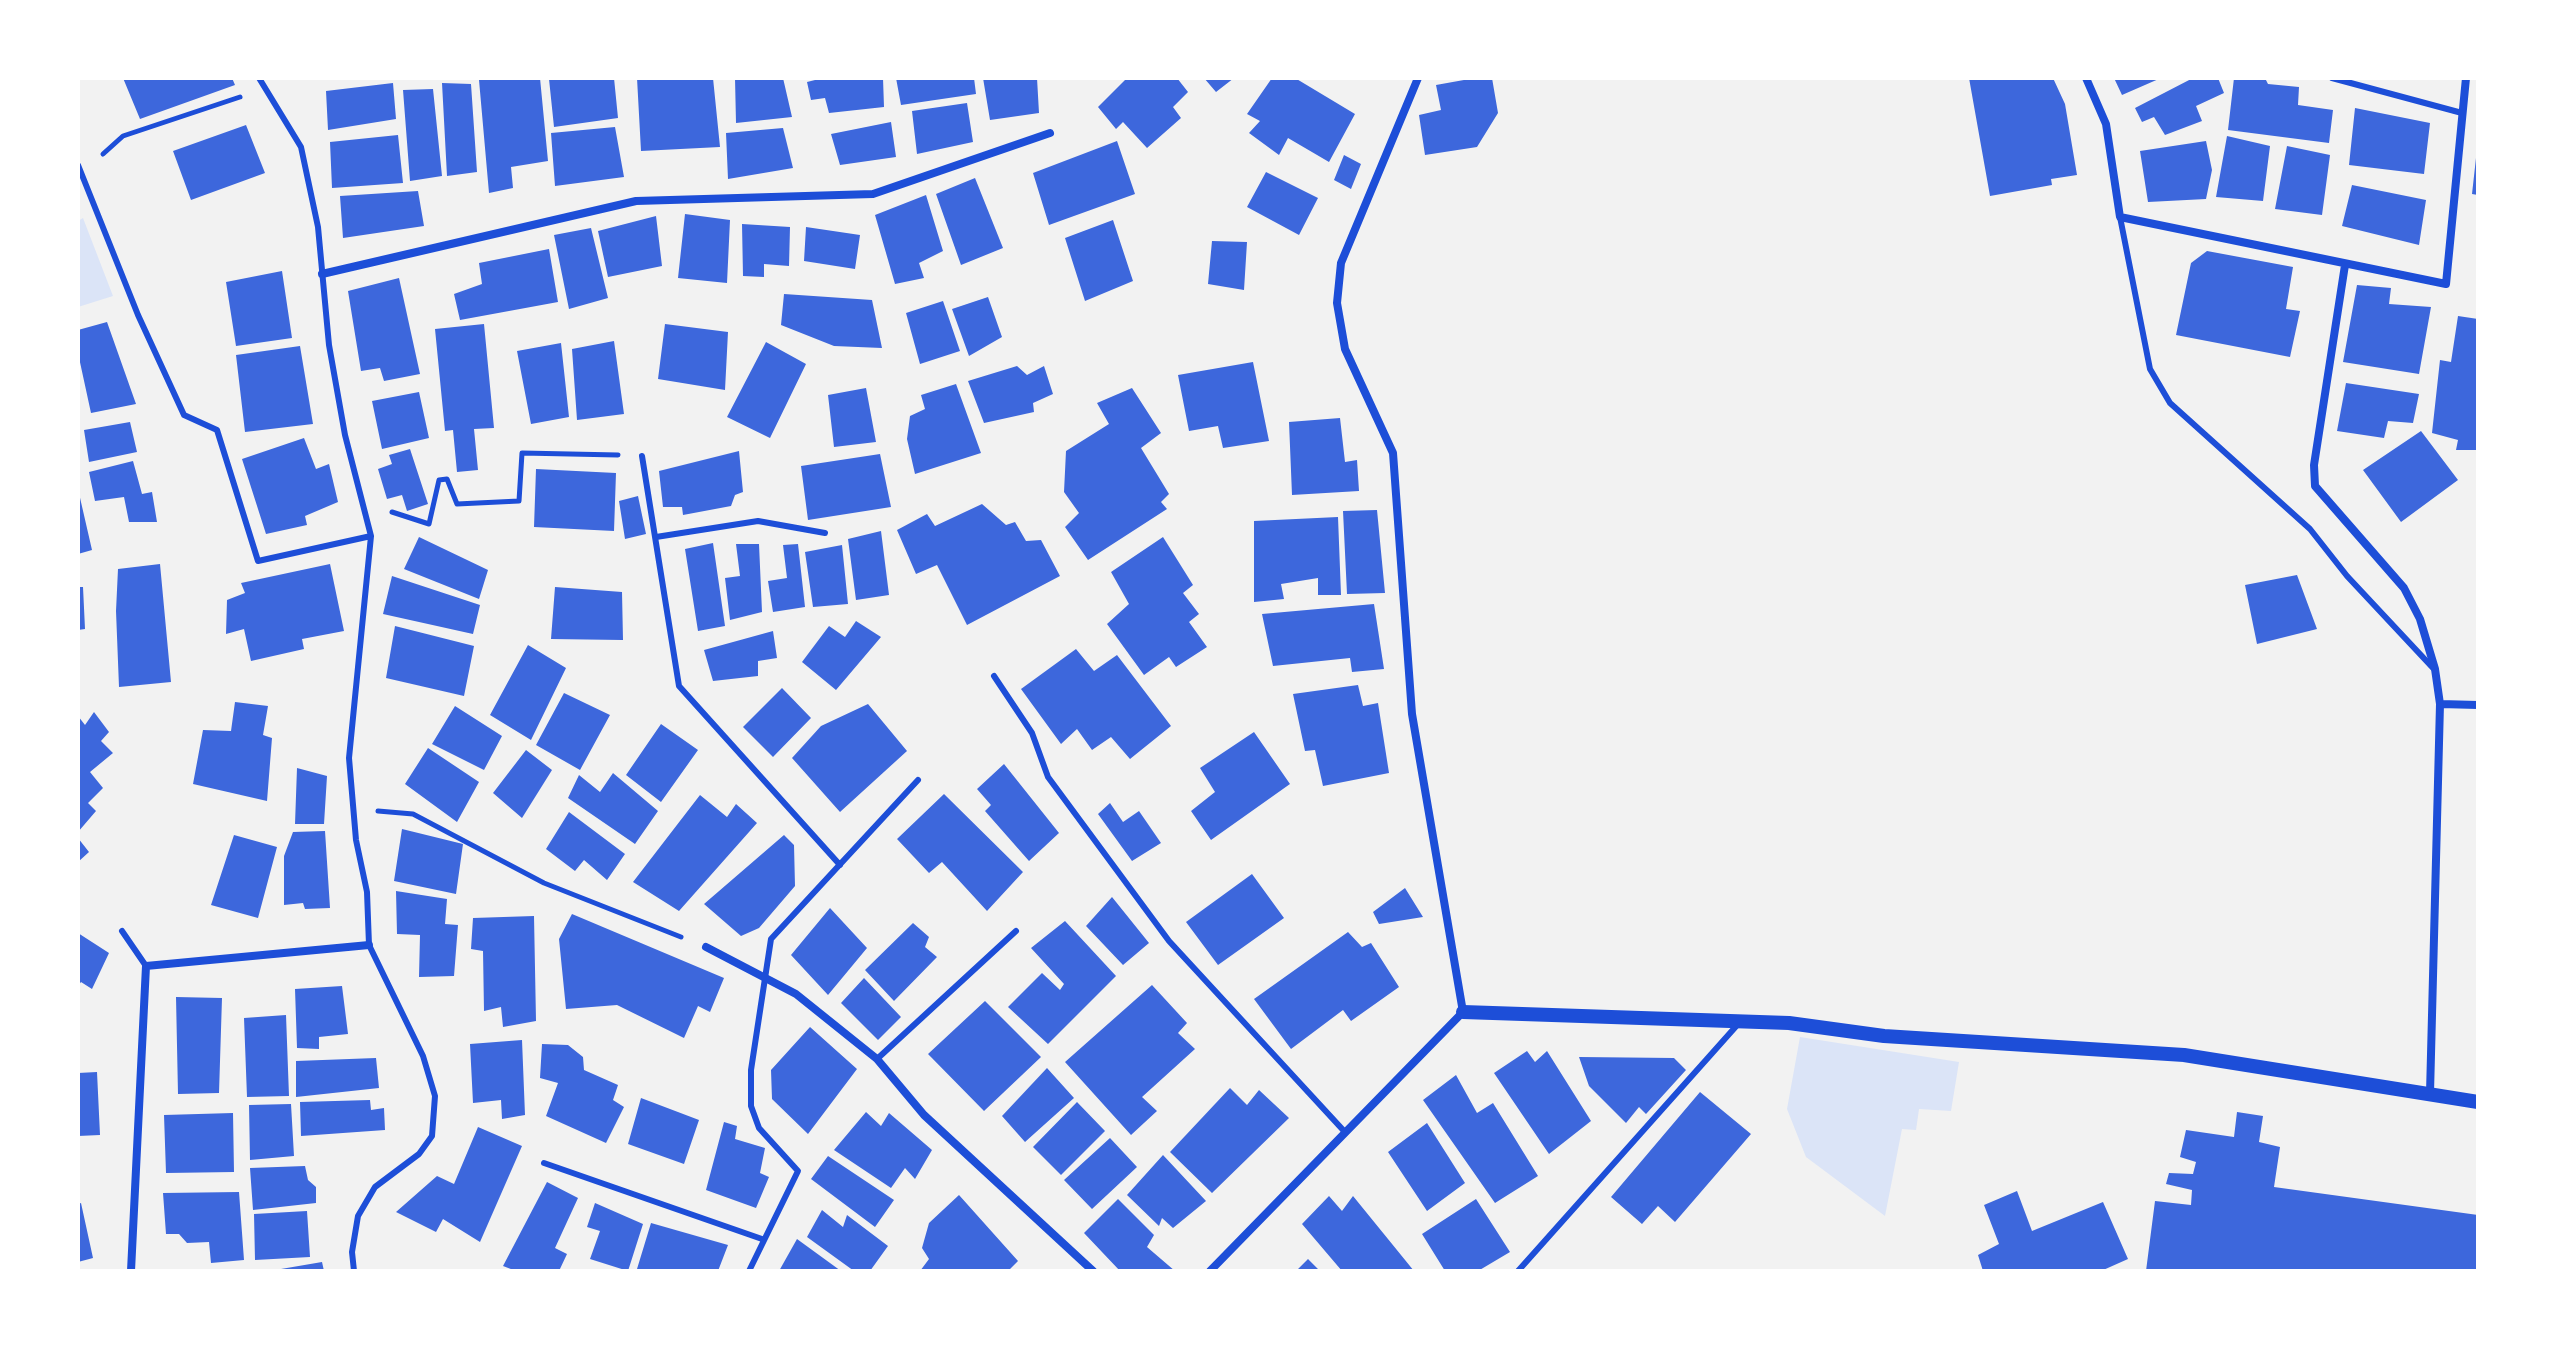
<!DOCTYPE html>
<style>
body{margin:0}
#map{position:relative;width:2556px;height:1349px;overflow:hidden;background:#f2f2f2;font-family:"DM Sans",sans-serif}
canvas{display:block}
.frame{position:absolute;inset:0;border:80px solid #fff;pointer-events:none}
</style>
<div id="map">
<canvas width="2556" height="1349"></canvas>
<div class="frame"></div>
</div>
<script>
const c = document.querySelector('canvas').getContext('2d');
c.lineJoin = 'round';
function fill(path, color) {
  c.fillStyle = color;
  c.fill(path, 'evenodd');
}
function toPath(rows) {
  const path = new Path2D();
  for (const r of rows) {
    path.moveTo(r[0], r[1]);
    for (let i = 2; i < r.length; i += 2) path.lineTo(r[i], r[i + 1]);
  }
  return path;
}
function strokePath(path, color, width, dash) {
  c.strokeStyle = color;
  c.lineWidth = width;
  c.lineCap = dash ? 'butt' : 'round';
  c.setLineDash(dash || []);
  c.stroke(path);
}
fill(toPath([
 [83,218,113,296,78,307,78,221],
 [1800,1037,1959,1062,1951,1111,1919,1109,1916,1130,1902,1129,1885,1216,1806,1157,1787,1109]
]), '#dbe4f7');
fill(toPath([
 [123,78,232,78,235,85,140,119],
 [540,78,548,161,511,167,513,188,489,193,479,80],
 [614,78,618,118,554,127,549,79],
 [637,78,713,78,720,147,641,151],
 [735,78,783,78,792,117,736,123],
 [823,78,883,78,884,107,829,113,825,98,811,100,807,82],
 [896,78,974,78,976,94,901,105],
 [983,78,1037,78,1039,113,990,120],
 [1127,78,1177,78,1188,92,1173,107,1181,118,1147,148,1123,122,1116,129,1098,107],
 [1204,78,1234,78,1216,92],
 [1272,78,1295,78,1355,114,1329,162,1288,138,1279,155,1249,133,1260,121,1247,114],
 [1475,78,1492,78,1498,113,1477,147,1425,155,1419,115,1441,110,1436,85],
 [1969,78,2053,78,2065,104,2077,175,2051,179,2052,185,1990,196],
 [2114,78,2161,78,2122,95],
 [2193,78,2218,78,2224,93,2196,106,2202,121,2165,135,2154,117,2142,122,2135,108],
 [2234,78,2265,78,2268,84,2299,87,2298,105,2333,110,2329,143,2228,130],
 [393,83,396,119,328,130,326,91],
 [442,83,471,84,477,172,447,176],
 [433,89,442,176,410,181,403,90],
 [967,103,973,142,917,154,912,111],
 [2355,108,2430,123,2424,174,2349,165],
 [891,122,896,157,840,165,831,134],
 [246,125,265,173,191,200,173,151],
 [615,127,624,177,555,186,551,133],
 [783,128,793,168,728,179,726,133],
 [398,135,403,183,332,188,330,142],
 [2227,136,2270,146,2263,201,2216,197],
 [1117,141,1135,194,1049,225,1033,173],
 [2206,141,2212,170,2206,199,2148,202,2140,151],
 [2287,146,2330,155,2322,215,2275,209],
 [1344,155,1361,164,1351,189,1334,180],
 [2476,158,2478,158,2478,195,2472,194],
 [1266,172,1318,198,1299,235,1247,207],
 [975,178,1003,248,961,265,936,194],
 [2352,185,2426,200,2419,245,2342,226],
 [418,191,424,226,343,238,340,196],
 [926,195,943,251,919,263,924,278,895,284,875,215],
 [685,214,730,220,727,283,678,278],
 [656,216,662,266,608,277,598,231],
 [1113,220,1133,281,1085,301,1065,238],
 [742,224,790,227,789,266,764,264,764,277,743,276],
 [806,227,860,235,855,269,804,261],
 [591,228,608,298,569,309,554,235],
 [1212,241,1247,242,1244,290,1208,284],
 [549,249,558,302,460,320,454,294,482,284,479,263],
 [2207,251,2293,267,2286,309,2300,311,2290,357,2176,335,2191,263],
 [282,271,292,338,236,346,226,282],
 [399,278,420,374,384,381,380,368,361,371,348,291],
 [2357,285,2391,288,2389,304,2431,307,2419,374,2343,362],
 [784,294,872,300,882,348,834,346,781,325],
 [988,297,1002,337,969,356,952,309],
 [943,301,960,351,920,364,906,313],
 [2458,316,2478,319,2478,450,2456,450,2458,440,2432,433,2440,360,2451,362],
 [107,322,136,404,91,413,78,353,78,330],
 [484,324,494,428,474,429,478,470,457,472,453,430,445,431,435,329],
 [665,324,728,332,725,390,658,379],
 [614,341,624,414,577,420,572,349],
 [766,342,806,364,770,438,727,417],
 [561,343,569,417,531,424,517,351],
 [300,346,313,424,245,432,236,355],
 [1253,362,1269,441,1223,448,1218,426,1189,431,1178,375],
 [1017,366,1027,375,1044,366,1053,394,1033,403,1034,412,984,423,968,381],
 [2346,383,2419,394,2413,423,2388,421,2384,438,2337,431],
 [956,384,981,453,915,474,907,439,910,416,925,409,921,395],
 [866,388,876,442,834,447,828,395],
 [1132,388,1161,433,1141,448,1169,494,1161,502,1167,509,1088,560,1065,527,1079,513,1064,492,1066,451,1109,424,1097,403],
 [419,392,429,438,382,449,372,401],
 [1340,418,1345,462,1357,460,1359,491,1292,495,1289,422],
 [130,422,137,452,89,462,84,430],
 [2421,431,2458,480,2401,522,2363,470],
 [304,438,316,469,329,464,338,502,305,516,307,525,266,534,242,459],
 [410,449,428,504,407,511,402,495,387,499,378,469,392,464,389,455],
 [739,451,743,492,735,495,731,506,683,515,682,507,663,507,659,471],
 [880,454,891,507,808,520,801,466],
 [133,461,142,494,152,492,157,522,129,522,124,497,95,501,89,472],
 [536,469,616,473,614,531,534,527],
 [78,489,92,550,78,554],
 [638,496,646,534,625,539,619,501],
 [982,504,1006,525,1015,522,1026,541,1041,540,1060,576,967,625,937,565,916,574,897,530,927,514,935,526],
 [1377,510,1385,593,1347,594,1343,511],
 [1338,517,1341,595,1318,595,1318,578,1281,584,1284,599,1254,602,1254,521],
 [881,531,889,595,856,600,848,539],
 [419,537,488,570,479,599,404,569],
 [1163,537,1193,585,1183,593,1199,614,1189,622,1207,647,1176,667,1169,657,1144,675,1107,624,1129,604,1111,572],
 [713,543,725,626,698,631,685,549],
 [736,544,759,544,762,612,730,620,725,578,740,576],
 [798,544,805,607,773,612,768,581,787,578,783,545],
 [842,545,848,604,813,607,805,552],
 [160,564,171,682,119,687,116,611,118,569],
 [330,564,344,631,302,639,304,649,251,661,244,629,226,634,227,600,245,593,241,583],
 [2297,575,2317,629,2257,644,2245,585],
 [392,576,480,605,473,634,383,614],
 [78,587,83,587,85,629,78,630],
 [555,587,622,592,623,640,551,639],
 [1374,604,1384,669,1352,672,1350,658,1273,666,1262,614],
 [856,621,881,637,836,690,802,662,829,626,845,637],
 [395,626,474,646,464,696,386,678],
 [773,631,777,658,758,661,758,676,713,681,704,650],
 [528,645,566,668,531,740,490,715],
 [1076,649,1094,671,1117,655,1171,726,1130,759,1111,737,1092,750,1077,729,1061,744,1021,689],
 [1358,685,1363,706,1378,703,1389,773,1323,786,1315,750,1305,751,1293,694],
 [782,688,811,718,773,757,743,727],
 [564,693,610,715,580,770,536,745],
 [235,702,268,706,263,735,272,738,267,801,193,784,203,730,231,731],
 [868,704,907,751,840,812,792,758,821,726],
 [455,706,502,736,484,770,432,744],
 [94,712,109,732,101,741,113,753,90,772,103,788,88,803,96,811,78,832,78,716,85,725],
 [661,724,698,750,661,802,626,775],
 [1254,732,1290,784,1211,840,1191,811,1215,792,1200,768],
 [428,748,479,782,457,822,405,784],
 [526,750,552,770,522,818,493,793],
 [1004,764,1059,833,1029,861,985,811,991,805,977,789],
 [297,768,327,776,324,824,295,824],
 [613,773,658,811,635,844,568,798,579,775,600,792],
 [944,794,1023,872,987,911,942,862,929,873,897,839],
 [700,795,727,817,736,804,757,823,679,911,633,882],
 [1110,803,1123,822,1139,811,1161,843,1132,861,1098,814],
 [569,812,625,854,607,880,584,860,575,871,546,849],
 [402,829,463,844,456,894,394,881],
 [325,831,330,908,305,909,303,903,284,905,284,856,293,832],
 [234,835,277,847,258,918,211,905],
 [784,835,794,845,795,886,759,928,741,936,704,904],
 [78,838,89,852,78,862],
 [1252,874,1284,918,1218,965,1186,922],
 [1405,888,1423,917,1379,924,1373,912],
 [396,891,447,899,445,924,458,925,454,976,419,977,420,935,397,934],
 [1112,897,1149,943,1123,965,1086,926],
 [830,908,867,948,828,995,791,955],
 [572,914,724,978,710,1012,698,1006,684,1038,617,1005,566,1009,559,939],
 [534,916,536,1021,503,1027,501,1007,484,1011,483,951,471,949,473,918],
 [1065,921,1116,976,1048,1044,1008,1007,1042,973,1060,990,1064,984,1031,948],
 [913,923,929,937,925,947,937,957,894,1001,865,970],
 [1348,932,1362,947,1371,943,1399,987,1351,1021,1343,1010,1291,1049,1254,999],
 [78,933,109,953,92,989,81,982,78,986],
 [864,978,901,1017,878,1040,841,1003],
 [1152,985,1187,1023,1178,1033,1195,1049,1142,1097,1157,1111,1131,1135,1065,1062],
 [342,986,348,1034,319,1037,319,1049,297,1048,295,989],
 [176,997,222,998,219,1093,178,1094],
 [985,1001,1041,1057,984,1111,928,1054],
 [286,1015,289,1096,247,1097,244,1018],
 [810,1027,857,1069,808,1134,772,1099,771,1070],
 [522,1040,525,1115,502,1119,501,1100,473,1103,470,1044],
 [542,1044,568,1045,583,1057,584,1070,618,1085,613,1100,624,1107,606,1143,546,1116,558,1083,540,1078],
 [1527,1051,1535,1062,1547,1051,1591,1121,1549,1154,1494,1073],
 [1579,1057,1674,1058,1686,1070,1646,1114,1639,1107,1626,1123,1589,1086],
 [376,1058,379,1088,296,1097,296,1061],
 [1047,1068,1074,1098,1025,1142,1002,1116],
 [97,1072,100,1135,78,1136,78,1073],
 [1456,1075,1477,1113,1493,1103,1538,1176,1495,1203,1423,1100],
 [1230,1088,1247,1105,1259,1090,1289,1118,1212,1193,1170,1152],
 [1700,1092,1751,1134,1675,1222,1658,1206,1642,1224,1611,1197],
 [641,1098,699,1120,684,1164,628,1144],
 [370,1100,371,1110,384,1108,385,1130,301,1136,300,1102],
 [1077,1102,1105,1131,1061,1175,1033,1147],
 [291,1104,294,1156,250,1160,249,1105],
 [866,1112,881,1126,889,1113,932,1150,915,1179,905,1168,891,1188,834,1150],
 [2237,1112,2263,1116,2259,1142,2280,1147,2274,1187,2478,1215,2478,1271,2146,1271,2155,1201,2191,1205,2192,1190,2166,1184,2169,1173,2193,1174,2196,1162,2180,1157,2186,1130,2234,1137],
 [233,1113,234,1172,166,1173,164,1115],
 [724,1122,737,1126,735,1139,765,1148,760,1173,769,1177,756,1208,706,1190],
 [1427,1123,1465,1183,1427,1211,1388,1152],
 [478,1127,522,1146,480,1242,443,1219,436,1232,396,1212,437,1176,454,1184],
 [1110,1138,1137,1167,1092,1209,1064,1180],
 [1163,1155,1206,1201,1173,1228,1162,1218,1159,1226,1127,1195],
 [828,1156,894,1200,875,1227,811,1179],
 [305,1166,308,1180,316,1187,316,1203,253,1210,250,1168],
 [547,1182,578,1198,555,1248,567,1254,559,1271,516,1271,503,1266],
 [2017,1191,2032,1231,2103,1202,2128,1259,2101,1271,1983,1271,1978,1255,1999,1244,1984,1205],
 [239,1192,244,1260,211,1263,209,1242,187,1243,179,1234,166,1234,163,1193],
 [959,1195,1018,1261,1008,1271,920,1271,929,1259,922,1248,929,1223],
 [1329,1196,1342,1211,1353,1196,1414,1271,1342,1271,1302,1224],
 [1118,1199,1154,1235,1147,1247,1175,1271,1120,1271,1084,1233],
 [1476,1199,1510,1252,1478,1271,1445,1271,1422,1234],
 [81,1203,93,1258,78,1262,78,1204],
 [595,1203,643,1224,628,1271,590,1259,600,1231,587,1227],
 [822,1210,843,1227,847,1215,888,1246,870,1271,854,1271,807,1237],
 [307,1211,310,1257,255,1260,254,1214],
 [651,1223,728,1245,718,1271,637,1269],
 [797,1239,841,1271,779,1271],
 [1308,1259,1320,1271,1296,1271],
 [322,1262,324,1271,282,1271,281,1269]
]), '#3d67dc');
strokePath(toPath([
 [103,154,123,136,240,97],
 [392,512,429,524,439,480,447,479,457,504,519,501,522,453,618,455],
 [378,811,413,814,544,883,681,937]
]), '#1d4ed8', 5);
strokePath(toPath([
 [259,78,301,147,318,227,329,345,345,435,371,536,349,758,356,840,367,892,369,945,423,1056,435,1096,432,1136,419,1154,375,1187,358,1216,352,1252,354,1271],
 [2332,78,2462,113],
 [78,165,138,315,184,415,217,430,258,561,371,536],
 [2120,217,2150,369,2170,403,2310,529,2347,576,2433,668],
 [642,456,679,686,840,865],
 [656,537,758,521,825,533],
 [994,676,1032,733,1048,777,1169,941,1344,1131],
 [122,931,146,966],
 [877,1059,1016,931],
 [544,1163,762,1239],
 [749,1271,798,1171,759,1128,751,1106,751,1070,771,939,918,780],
 [1518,1271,1739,1023]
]), '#1d4ed8', 6);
strokePath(toPath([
 [2086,78,2106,124,2120,217,2446,284,2466,78],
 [2345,265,2314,465,2315,486,2404,588,2420,619,2435,669,2440,704,2430,1093],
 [322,274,636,201,873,194,1050,133],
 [2440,704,2478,705],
 [706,947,796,994,877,1059,924,1115,1093,1271],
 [131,1271,146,966,369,945],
 [1210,1271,1463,1012,1412,714,1393,453,1345,349,1337,303,1341,263,1418,78]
]), '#1d4ed8', 8);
strokePath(toPath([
 [1463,1012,1789,1023,1884,1036,2184,1055,2478,1102]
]), '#1d4ed8', 14);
</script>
